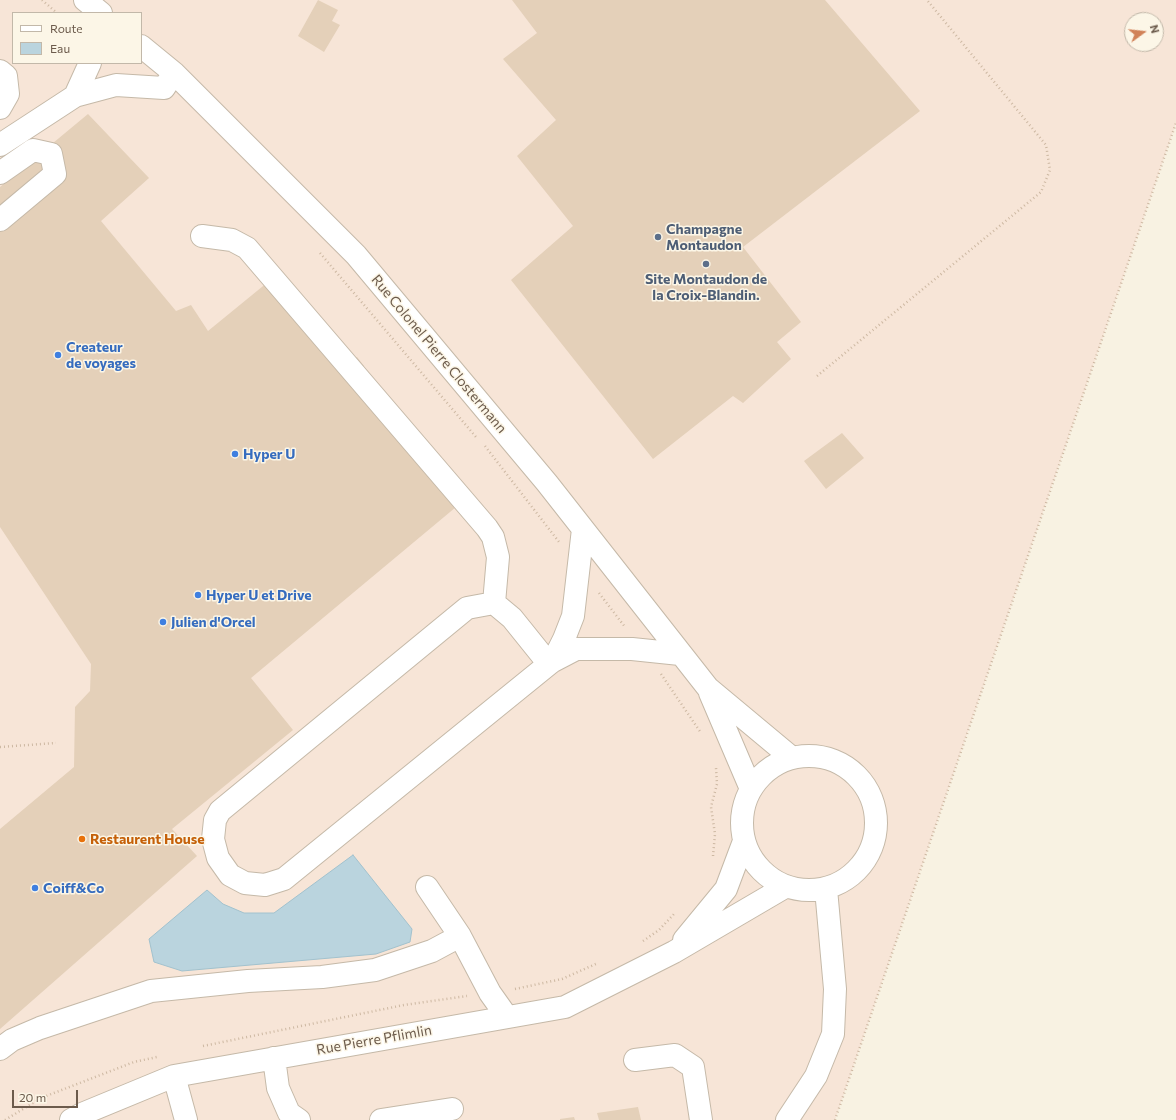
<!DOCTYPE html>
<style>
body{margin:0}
#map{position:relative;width:1176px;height:1120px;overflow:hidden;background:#f8f2e2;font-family:Commissioner,sans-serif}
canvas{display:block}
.legend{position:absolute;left:12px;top:12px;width:130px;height:52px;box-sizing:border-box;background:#fcf6e7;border:1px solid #c2b8a9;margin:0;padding:5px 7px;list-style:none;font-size:12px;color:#6c5b4c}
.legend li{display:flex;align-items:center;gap:8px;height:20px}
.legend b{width:20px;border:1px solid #c2b8a9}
.north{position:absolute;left:1124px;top:12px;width:40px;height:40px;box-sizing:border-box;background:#fcf6e7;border:1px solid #c2b8a9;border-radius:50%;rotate:75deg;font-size:11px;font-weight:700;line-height:16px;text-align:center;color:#6c5b4c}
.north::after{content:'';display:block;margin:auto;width:14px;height:18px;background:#d18258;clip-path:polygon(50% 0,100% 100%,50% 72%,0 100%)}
.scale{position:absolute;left:12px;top:1090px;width:66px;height:18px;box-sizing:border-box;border:2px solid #6c5b4c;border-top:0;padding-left:5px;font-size:12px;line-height:14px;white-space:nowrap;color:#6c5b4c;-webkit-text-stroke:3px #fcf6e7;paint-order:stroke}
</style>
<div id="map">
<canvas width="1176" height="1120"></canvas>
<ul class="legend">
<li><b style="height:5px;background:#fff"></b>Route</li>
<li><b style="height:11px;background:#bad4de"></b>Eau</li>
</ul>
<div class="north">N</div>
<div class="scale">20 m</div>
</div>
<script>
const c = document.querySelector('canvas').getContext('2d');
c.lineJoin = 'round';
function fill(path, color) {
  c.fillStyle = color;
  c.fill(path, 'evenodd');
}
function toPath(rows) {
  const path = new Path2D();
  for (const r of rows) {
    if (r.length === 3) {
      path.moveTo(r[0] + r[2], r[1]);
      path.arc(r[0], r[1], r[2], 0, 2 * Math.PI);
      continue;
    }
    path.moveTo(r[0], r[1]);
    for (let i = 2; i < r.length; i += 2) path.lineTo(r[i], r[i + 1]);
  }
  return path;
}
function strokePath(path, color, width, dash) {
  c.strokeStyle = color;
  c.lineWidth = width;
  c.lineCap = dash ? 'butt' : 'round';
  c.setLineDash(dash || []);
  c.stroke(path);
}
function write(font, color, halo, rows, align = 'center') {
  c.font = font + ' Commissioner,sans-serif';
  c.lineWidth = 3;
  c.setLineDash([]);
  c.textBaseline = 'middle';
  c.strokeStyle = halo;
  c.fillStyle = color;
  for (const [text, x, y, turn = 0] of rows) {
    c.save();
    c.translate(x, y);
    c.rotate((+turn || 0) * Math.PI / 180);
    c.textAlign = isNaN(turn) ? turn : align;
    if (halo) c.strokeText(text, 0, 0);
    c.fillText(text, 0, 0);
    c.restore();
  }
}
fill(toPath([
 [0,0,1176,0,1176,123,835,1120,0,1120],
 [13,13,141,13,141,63,13,63],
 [1132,20,1156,20,1156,44,1132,44]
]), '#f7e5d7');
const water = toPath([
 [353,855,412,929,410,942,376,954,182,971,154,962,149,939,207,890,223,904,244,913,274,913,353,855]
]);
fill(water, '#bad4de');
strokePath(water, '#a2c2ce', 1);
fill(toPath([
 [318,0,338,10,332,21,340,25,324,52,298,36],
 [512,0,825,0,920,111,743,247,801,322,777,342,791,359,743,403,733,396,653,459,511,280,573,226,517,156,556,120,503,59,537,33],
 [88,114,149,178,101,221,176,311,191,305,208,331,268,282,456,507,251,678,293,730,172,829,197,856,0,1029,0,829,74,767,75,707,90,691,91,664,0,527,0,187],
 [357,357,364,366,359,371,351,361],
 [842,433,864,458,826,489,804,461],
 [638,1107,641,1120,599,1120,597,1113],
 [574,1117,575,1120,560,1120,560,1119]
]), '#e4d0b9');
const minor = toPath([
 [85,0,101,13],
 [141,46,174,73,356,255,547,483,708,688,792,758],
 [0,71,6,76,8,94,0,108],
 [75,96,90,63],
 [0,145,75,96,116,85,164,88,174,73],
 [0,173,33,150,51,154,55,174,0,220],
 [202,236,232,240,247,248,487,528,493,537,498,557,494,603],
 [583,529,573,616,564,639,553,661,576,649,632,649,680,654],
 [549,664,512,618,494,603,467,608,220,811,215,820,213,839,218,858,230,875,245,883,265,885,284,879,549,664,553,661],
 [710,693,751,789],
 [809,823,67],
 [427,887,460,936],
 [684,940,726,889,744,841],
 [0,1049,12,1040,40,1028,151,991,248,981,322,977,375,970,432,951,460,936,490,993,507,1017],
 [274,1058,278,1088,289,1113,299,1120],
 [635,1060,675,1055,693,1067,701,1120],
 [174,1076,186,1120],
 [71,1120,82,1114,174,1076,565,1007,674,952,785,887],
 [381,1120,452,1109],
 [787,1120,816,1076,833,1034,835,989,826,889]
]);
strokePath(minor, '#c5b9a8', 24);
strokePath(toPath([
 [42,0,57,13],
 [320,253,476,437],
 [817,376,1041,192,1050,170,1046,145,927,0],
 [485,446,559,542],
 [599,593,625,627],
 [661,674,701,733],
 [0,747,56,743],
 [713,856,715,834,711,807,717,784,716,768],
 [643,941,659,930,674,914],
 [515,989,562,979,598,963],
 [203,1046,404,1005,467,996],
 [5,1120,41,1098,134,1062,157,1057],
 [835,1120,1176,123]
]), '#cdb8a2', 2.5, [1, 3]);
strokePath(minor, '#fff', 22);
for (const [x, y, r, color] of [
 [658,237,4,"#5c6f8a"],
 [706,264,4,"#5c6f8a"],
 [58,355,4,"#3f7fe0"],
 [235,454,4,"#3f7fe0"],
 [198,595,4,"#3f7fe0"],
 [163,622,4,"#3f7fe0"],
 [82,839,4,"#e8710a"],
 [35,888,4,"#3f7fe0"]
]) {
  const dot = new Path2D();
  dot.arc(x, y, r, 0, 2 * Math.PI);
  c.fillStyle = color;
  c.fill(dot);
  strokePath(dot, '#fcf6e7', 1.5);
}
write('bold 14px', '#4e5e75', '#fcf6e7', [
 ["Champagne",666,229],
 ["Montaudon",666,245],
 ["Site Montaudon de",706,279,"center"],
 ["la Croix-Blandin.",706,295,"center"]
], 'left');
write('bold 14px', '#366cbe', '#fcf6e7', [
 ["Createur",66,347],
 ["de voyages",66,363],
 ["Hyper U",243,454],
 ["Hyper U et Drive",206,595],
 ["Julien d'Orcel",171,622],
 ["Coiff&Co",43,888]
], 'left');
write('14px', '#6c5b4c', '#fcf6e7', [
 ["Rue Colonel Pierre Clostermann",439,354,50],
 ["Rue Pierre Pflimlin",374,1040,-10]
]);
write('bold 14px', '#c56008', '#fcf6e7', [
 ["Restaurent House",90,839]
], 'left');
</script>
